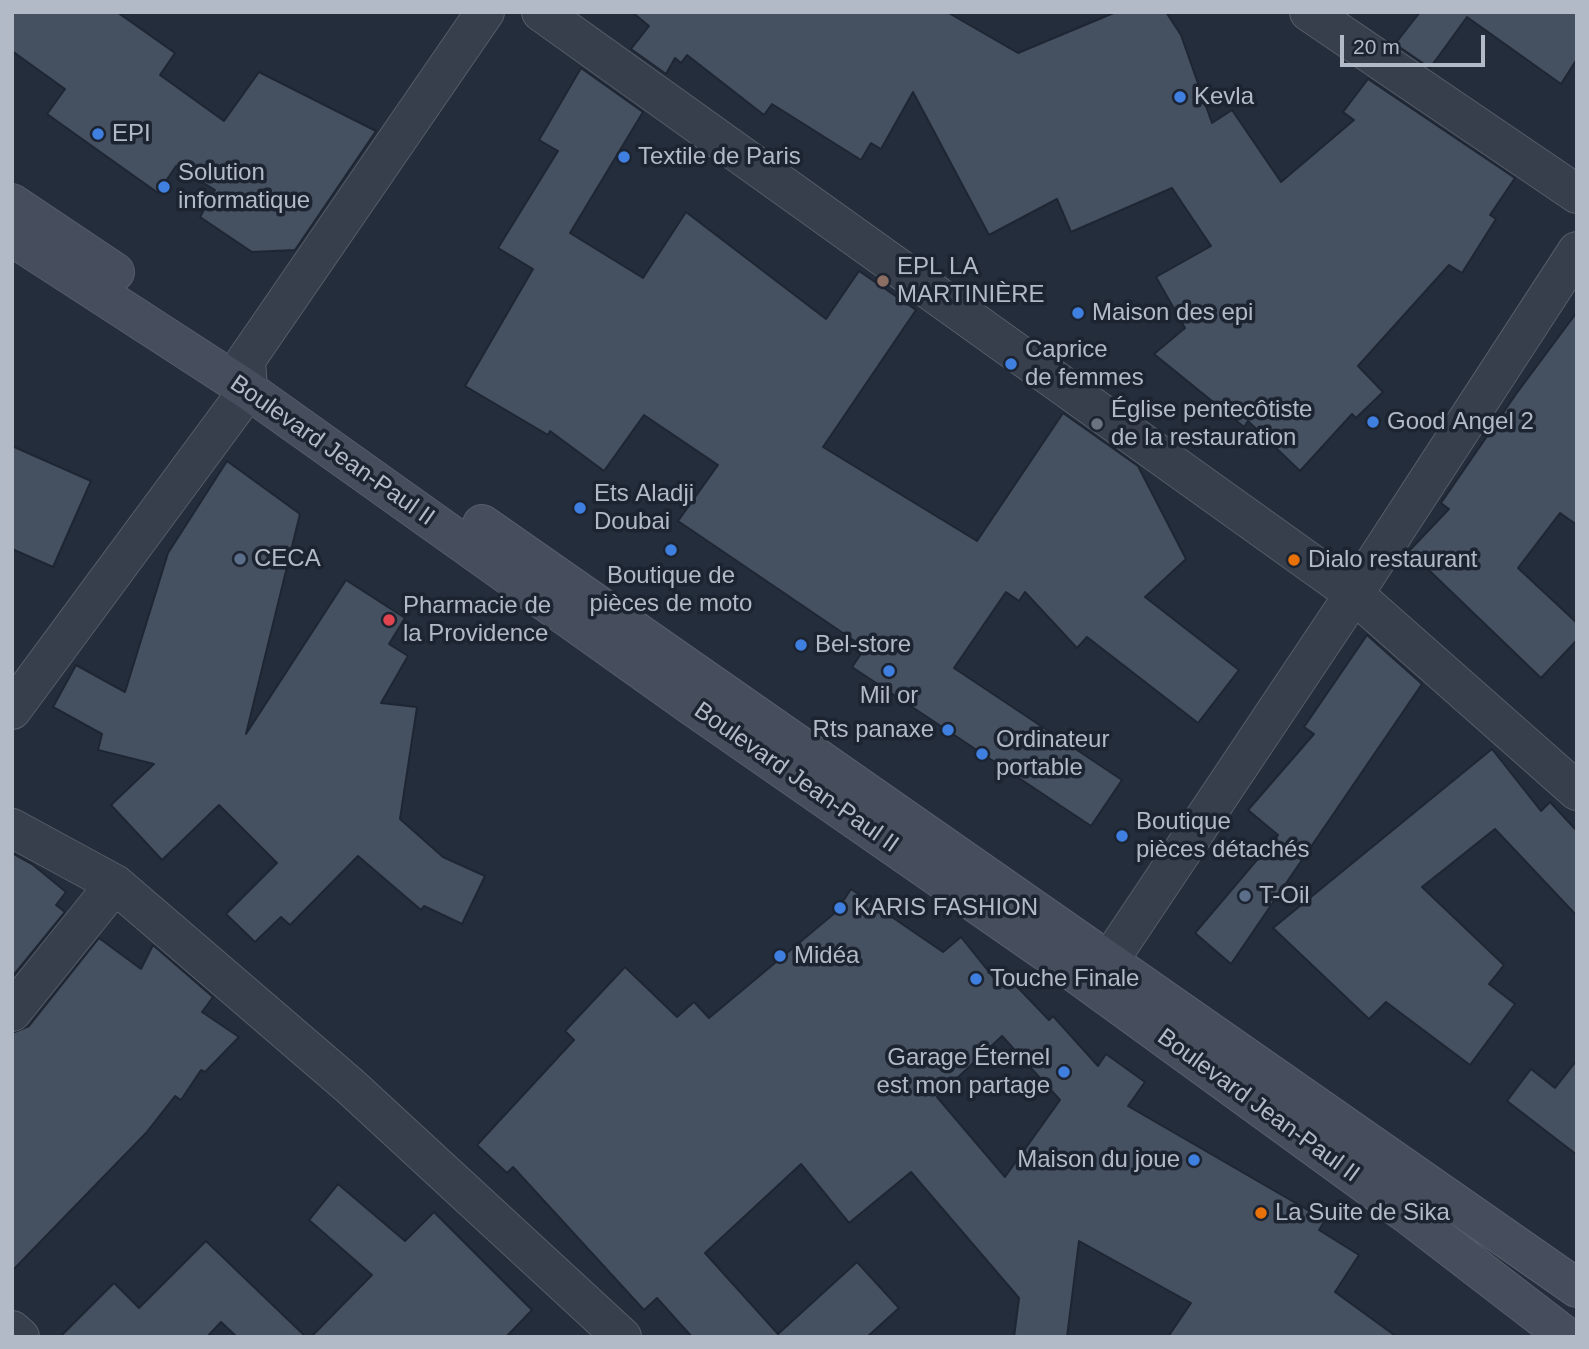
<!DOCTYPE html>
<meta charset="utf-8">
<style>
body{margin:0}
#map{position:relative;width:1589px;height:1349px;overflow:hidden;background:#242d3b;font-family:Helvetica,sans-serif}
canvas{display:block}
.frame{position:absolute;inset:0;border:14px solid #b3bac7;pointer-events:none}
.scale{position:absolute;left:1340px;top:35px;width:145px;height:32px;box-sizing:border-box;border:4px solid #b3bac7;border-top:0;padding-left:9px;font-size:21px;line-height:24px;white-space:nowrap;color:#b3bac7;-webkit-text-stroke:5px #1d2431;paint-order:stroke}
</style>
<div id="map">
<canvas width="1589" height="1349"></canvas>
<div class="frame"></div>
<div class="scale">20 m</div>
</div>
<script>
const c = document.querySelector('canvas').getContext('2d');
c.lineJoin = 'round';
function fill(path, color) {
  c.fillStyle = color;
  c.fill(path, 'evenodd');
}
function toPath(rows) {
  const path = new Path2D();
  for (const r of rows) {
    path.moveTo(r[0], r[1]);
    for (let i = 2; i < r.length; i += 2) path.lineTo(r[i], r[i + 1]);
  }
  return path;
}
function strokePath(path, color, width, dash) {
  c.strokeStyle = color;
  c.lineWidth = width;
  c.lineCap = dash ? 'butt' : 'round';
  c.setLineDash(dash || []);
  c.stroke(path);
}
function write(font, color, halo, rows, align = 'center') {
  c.font = font + ' Helvetica,sans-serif';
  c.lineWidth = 7;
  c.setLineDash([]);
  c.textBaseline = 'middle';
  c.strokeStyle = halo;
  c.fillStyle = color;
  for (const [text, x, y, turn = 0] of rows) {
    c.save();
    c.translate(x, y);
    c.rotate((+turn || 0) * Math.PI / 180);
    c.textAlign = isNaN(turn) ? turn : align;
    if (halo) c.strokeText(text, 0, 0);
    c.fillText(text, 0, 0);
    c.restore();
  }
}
const building = toPath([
 [12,12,117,12,175,53,160,75,224,121,259,72,376,131,295,250,252,252,200,217,215,190,176,166,158,193,47,114,65,89,12,51,12,12],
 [632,12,947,12,1018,53,1116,12,1166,12,1181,35,1212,123,1232,110,1281,182,1354,120,1343,112,1368,79,1515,178,1490,215,1496,219,1462,273,1449,265,1358,366,1383,392,1356,418,1352,414,1300,471,1248,421,1244,427,1154,354,1185,328,1156,277,1211,246,1172,188,1071,232,1057,199,989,235,913,92,881,149,871,143,861,160,772,104,764,115,687,55,681,63,675,58,666,74,631,49,649,26,632,12],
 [1420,12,1577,12,1577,59,1561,84,1467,17,1430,68,1395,44,1420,12],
 [581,68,643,112,570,233,643,278,686,212,826,319,859,271,916,310,823,447,977,541,1063,413,1138,466,1186,559,1145,597,1239,670,1198,723,1087,637,1077,648,1025,592,1019,601,1006,592,954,668,1122,780,1091,826,852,667,865,648,678,521,718,465,644,415,604,471,550,431,548,435,465,386,533,269,498,248,558,151,539,140,581,68],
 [1577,312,1577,525,1560,513,1518,568,1577,623,1577,640,1541,678,1409,551,1449,509,1441,503,1516,394,1577,312],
 [12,446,91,481,53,567,12,549,12,446],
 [227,461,300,514,246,734,346,580,405,618,389,644,408,656,381,703,417,707,400,819,443,857,485,876,462,924,424,906,421,910,358,856,290,925,281,917,255,942,226,914,277,863,219,805,162,860,111,805,154,764,98,750,102,734,53,707,76,665,125,692,168,553,227,461],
 [1367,635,1422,684,1231,964,1195,933,1278,835,1248,810,1314,734,1304,727,1367,635],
 [1492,749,1541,811,1550,802,1577,831,1577,916,1495,829,1422,887,1504,965,1489,984,1515,1004,1470,1065,1386,1002,1369,1019,1273,928,1492,749],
 [12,853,32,864,66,892,56,905,65,912,12,977,12,853],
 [851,889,943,952,961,937,993,977,1001,970,1049,1020,1053,1016,1098,1066,1106,1054,1145,1082,1128,1106,1325,1220,1319,1230,1359,1255,1335,1292,1397,1337,1168,1337,1191,1303,1079,1241,1067,1337,1014,1337,1019,1298,911,1172,849,1223,801,1164,705,1253,778,1334,857,1262,899,1308,867,1337,692,1337,657,1298,644,1310,513,1167,507,1173,477,1145,574,1040,565,1031,625,967,677,1017,694,1002,709,1018,836,912,851,889],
 [1002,1036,1060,1100,1005,1177,937,1097,1002,1036],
 [99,938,141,969,153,945,213,997,202,1012,239,1037,205,1072,201,1070,181,1100,175,1096,146,1133,12,1271,12,1033,29,1026,99,938],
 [1577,1060,1577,1155,1507,1101,1531,1069,1555,1088,1577,1060],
 [338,1184,405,1241,434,1212,532,1310,506,1337,311,1337,372,1275,309,1220,338,1184],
 [206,1241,306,1337,237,1337,221,1322,207,1337,60,1337,114,1283,139,1308,206,1241]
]);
fill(building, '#455060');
strokePath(building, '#1f2633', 2);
const street = toPath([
 [541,12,1354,594,1577,791],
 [1309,12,1577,194],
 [12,710,248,390,246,360,485,12],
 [12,828,115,884,350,1086,622,1337],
 [1109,961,1354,594,1577,251],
 [12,1012,115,884],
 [12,1330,20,1337]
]);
const secondary = toPath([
 [12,203,115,272],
 [12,237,248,390,689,704,1056,959,1407,1214,1567,1337],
 [482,524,1577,1288]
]);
strokePath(street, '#565d6a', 40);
strokePath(secondary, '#565d6a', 40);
strokePath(street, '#383f4c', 38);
strokePath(secondary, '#464e5e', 38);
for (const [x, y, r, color] of [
 [1180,97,7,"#3f7fe0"],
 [98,134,7,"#3f7fe0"],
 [624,157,7,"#3f7fe0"],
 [164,187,7,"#3f7fe0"],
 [883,281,7,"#8d6e63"],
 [1078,313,7,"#3f7fe0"],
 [1011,364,7,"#3f7fe0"],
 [1373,422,7,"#3f7fe0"],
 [1097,424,7,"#6b7280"],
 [580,508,7,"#3f7fe0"],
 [671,550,7,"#3f7fe0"],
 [240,559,7,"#5c6f8a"],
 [1294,560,7,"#e8710a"],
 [389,620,7,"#e0444e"],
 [801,645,7,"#3f7fe0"],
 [889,671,7,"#3f7fe0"],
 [948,730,7,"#3f7fe0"],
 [982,754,7,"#3f7fe0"],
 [1122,836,7,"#3f7fe0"],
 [1245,896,7,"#5c6f8a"],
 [840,908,7,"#3f7fe0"],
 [780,956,7,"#3f7fe0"],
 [976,979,7,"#3f7fe0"],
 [1064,1072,7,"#3f7fe0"],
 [1194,1160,7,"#3f7fe0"],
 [1261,1213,7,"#e8710a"]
]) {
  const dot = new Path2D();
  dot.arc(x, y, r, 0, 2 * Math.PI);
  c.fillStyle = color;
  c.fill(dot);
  strokePath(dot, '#1d2431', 2.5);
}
write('24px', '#b3bac7', '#1d2431', [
 ["Kevla",1194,97],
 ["EPI",112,134],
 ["Textile de Paris",638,157],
 ["Solution",178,173],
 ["informatique",178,201],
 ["EPL LA",897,267],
 ["MARTINIÈRE",897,295],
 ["Maison des epi",1092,313],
 ["Caprice",1025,350],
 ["de femmes",1025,378],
 ["Église pentecôtiste",1111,410],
 ["de la restauration",1111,438],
 ["Good Angel 2",1387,422],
 ["Ets Aladji",594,494],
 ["Doubai",594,522],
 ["CECA",254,559],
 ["Dialo restaurant",1308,560],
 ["Boutique de",671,576,"center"],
 ["pièces de moto",671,604,"center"],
 ["Pharmacie de",403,606],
 ["la Providence",403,634],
 ["Bel-store",815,645],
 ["Mil or",889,696,"center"],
 ["Rts panaxe",934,730,"right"],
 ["Ordinateur",996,740],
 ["portable",996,768],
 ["Boutique",1136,822],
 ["pièces détachés",1136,850],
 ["T-Oil",1259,896],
 ["KARIS FASHION",854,908],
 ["Midéa",794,956],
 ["Touche Finale",990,979],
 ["Garage Éternel",1050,1058,"right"],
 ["est mon partage",1050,1086,"right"],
 ["Maison du joue",1180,1160,"right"],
 ["La Suite de Sika",1275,1213]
], 'left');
write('24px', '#b3bac7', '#1d2431', [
 ["Boulevard Jean-Paul II",332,451,35],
 ["Boulevard Jean-Paul II",796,778,35],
 ["Boulevard Jean-Paul II",1258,1106,36]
]);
</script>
